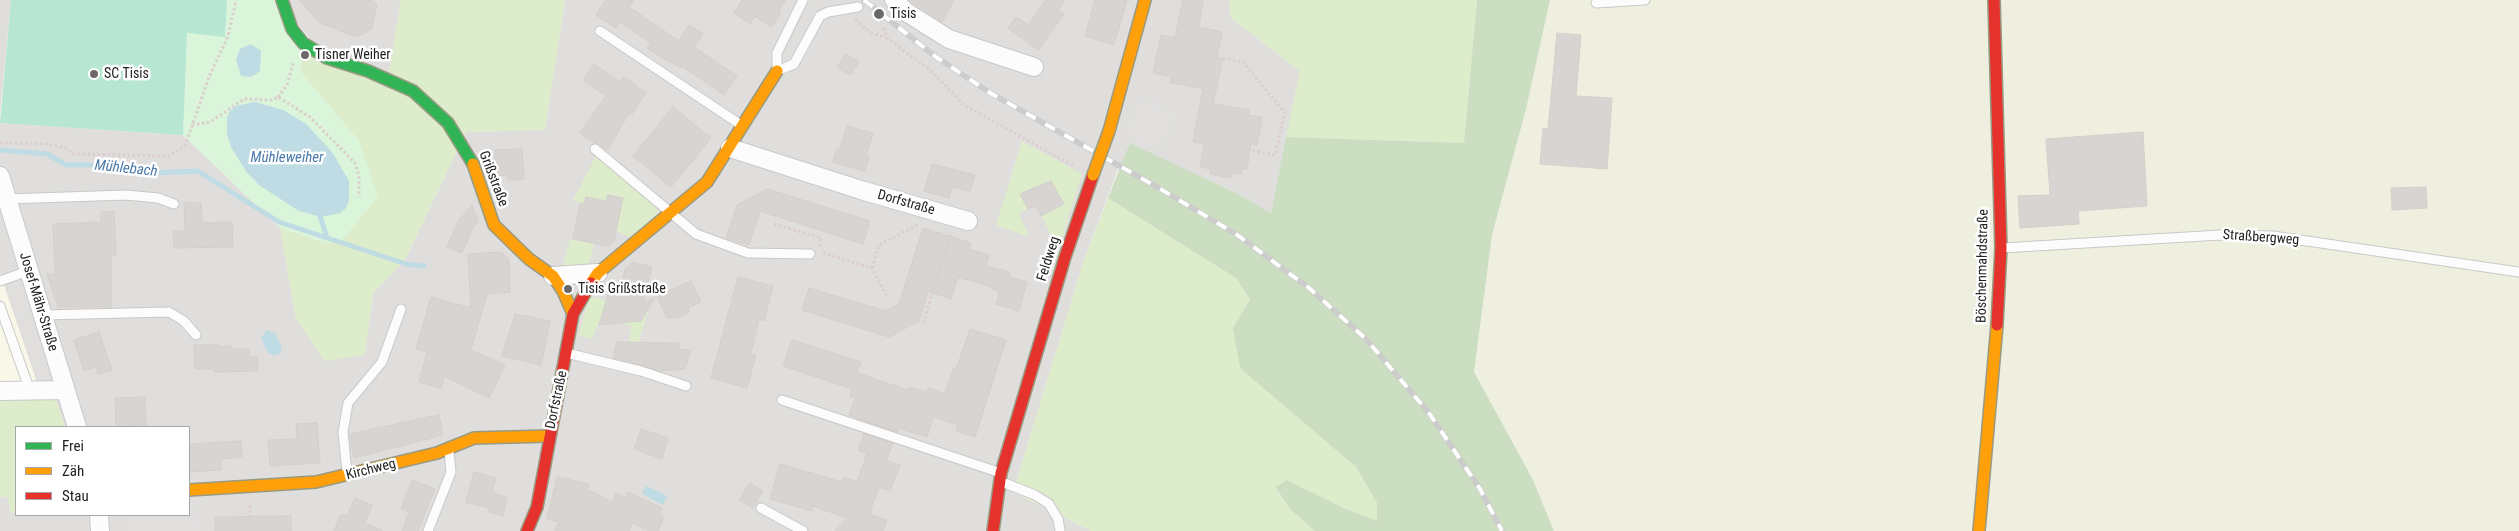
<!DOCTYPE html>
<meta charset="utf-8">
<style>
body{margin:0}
#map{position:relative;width:2519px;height:531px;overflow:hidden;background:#f0eeeb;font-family:"Roboto Condensed",sans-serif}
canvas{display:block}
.legend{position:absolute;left:15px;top:426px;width:175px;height:90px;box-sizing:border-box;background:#fff;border:1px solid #a7a7a7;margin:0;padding:6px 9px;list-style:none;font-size:15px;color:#222}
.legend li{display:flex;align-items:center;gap:10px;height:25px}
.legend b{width:25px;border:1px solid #a7a7a7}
</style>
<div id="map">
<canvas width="2519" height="531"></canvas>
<ul class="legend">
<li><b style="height:6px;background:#30b455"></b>Frei</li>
<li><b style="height:6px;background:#ff9f0a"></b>Zäh</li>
<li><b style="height:6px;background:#e5322d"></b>Stau</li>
</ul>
</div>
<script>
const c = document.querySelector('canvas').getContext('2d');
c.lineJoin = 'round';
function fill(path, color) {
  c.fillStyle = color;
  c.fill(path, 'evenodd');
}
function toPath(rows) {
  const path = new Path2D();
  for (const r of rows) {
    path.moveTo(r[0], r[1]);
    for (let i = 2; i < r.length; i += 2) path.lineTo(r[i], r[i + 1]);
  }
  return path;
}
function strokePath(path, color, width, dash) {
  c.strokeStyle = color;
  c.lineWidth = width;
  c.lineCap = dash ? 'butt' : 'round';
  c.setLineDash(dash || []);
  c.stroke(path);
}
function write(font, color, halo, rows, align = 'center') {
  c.font = font + ' "Roboto Condensed",sans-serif';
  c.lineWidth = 5;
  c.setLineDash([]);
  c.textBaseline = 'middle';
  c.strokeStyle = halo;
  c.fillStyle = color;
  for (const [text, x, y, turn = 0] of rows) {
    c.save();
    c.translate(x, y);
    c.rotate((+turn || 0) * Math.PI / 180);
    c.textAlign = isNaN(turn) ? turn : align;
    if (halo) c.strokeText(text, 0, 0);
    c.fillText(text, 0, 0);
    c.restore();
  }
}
fill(toPath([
 [0,0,11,0,0,112],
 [279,0,401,0,388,78,326,59],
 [565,0,1229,0,1231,18,1300,71,1271,213,1240,195,1119,166,1084,260,1013,492,1092,531,0,531,0,496,8,498,11,513,16,512,16,515,189,515,189,427,65,427,55,397,0,396,0,123,183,135,280,228,296,319,365,355,373,293,405,260,466,132,545,130]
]), '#dfdedc');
fill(toPath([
 [0,273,38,385,0,385]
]), '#f8f7e8');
fill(toPath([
 [1550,0,2519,0,2519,531,1554,531,1532,478,1474,372,1492,235,1526,109]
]), '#efefdf');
fill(toPath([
 [401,0,565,0,545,130,466,132,405,260,373,293,365,355,325,361,296,319,280,228,326,243,359,141,300,71,305,43,388,78],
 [1229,0,1477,0,1464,143,1286,137,1300,71,1231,18],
 [1022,141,1082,174,1061,241,1051,234,1041,216,1064,204,1051,181,1039,187,1038,185,1020,194,1028,209,1019,213,1029,237,996,225],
 [596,156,659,211,632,238,616,231,623,198,608,195,607,201,586,197,584,204,573,200],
 [1108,198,1236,278,1250,299,1233,328,1325,439,1356,467,1377,503,1377,521,1346,509,1287,480,1275,488,1291,510,1315,531,1092,531,1013,492,1084,260],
 [570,239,594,244,588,267,562,269],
 [590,296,648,311,635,353,626,351,632,326,619,323,603,313,592,339,578,335],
 [0,396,55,397,65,427,16,427,16,512,11,513,8,498,0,496]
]), '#ddeccb');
fill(toPath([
 [1477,0,1550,0,1526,109,1492,235,1474,372,1532,478,1554,531,1315,531,1291,510,1275,487,1287,480,1346,509,1377,521,1377,503,1356,467,1240,368,1233,328,1250,299,1236,278,1108,198,1130,143,1240,195,1271,213,1286,137,1464,143]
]), '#cbdec1');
fill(toPath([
 [227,0,279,0,305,43,300,71,359,141,378,196,343,240,326,243,280,228,183,135,187,33,225,36]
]), '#daf5da');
fill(toPath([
 [11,0,227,0,225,37,187,33,183,135,0,123]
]), '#b7e6d2');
fill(toPath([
 [1141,96,1176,115,1159,151,1123,134],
 [22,281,53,380,39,384,8,286],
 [197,499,198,531,127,531,127,515,189,515,189,500]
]), '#e0dfde');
fill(toPath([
 [251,44,261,51,260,71,251,77,241,76,236,60,240,49],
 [255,102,283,110,306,124,332,152,349,181,349,200,346,208,340,213,321,217,299,211,259,185,246,171,231,147,227,135,227,118,230,111,236,106],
 [267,330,275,333,282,348,280,353,274,356,267,352,261,338],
 [646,486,667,496,663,505,642,494]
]), '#bfdbe3');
strokePath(toPath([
 [0,150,47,154,66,165,104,165,151,173,198,171,279,222,406,264,424,266],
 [319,213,327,238]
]), '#bfdbe3', 5);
const building = toPath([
 [299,0,371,0,377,4,372,28,362,35,354,36,320,23,299,0],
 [606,0,634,0,629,7,679,41,689,25,703,34,694,47,737,76,724,95,682,66,681,68,671,62,670,63,647,48,651,43,620,22,616,28,596,15,606,0],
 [742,0,786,0,778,12,781,13,771,27,755,16,750,24,734,13,742,0],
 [909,0,954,0,942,22,909,0],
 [1046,0,1065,0,1058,10,1064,14,1038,50,1008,28,1016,17,1028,25,1046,0],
 [1095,0,1127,0,1114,45,1085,36,1095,0],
 [1183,0,1203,0,1199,27,1222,32,1217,57,1223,58,1213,104,1249,110,1248,115,1262,118,1257,145,1251,144,1247,169,1242,169,1241,174,1232,173,1231,178,1210,174,1211,169,1200,167,1204,144,1193,142,1203,89,1170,82,1171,77,1153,73,1161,35,1175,38,1183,0],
 [1557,33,1581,35,1576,96,1612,98,1607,169,1540,164,1543,128,1548,129,1557,33],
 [846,54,859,62,850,75,837,67,846,54],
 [594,64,620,82,624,77,646,93,632,114,629,113,607,151,580,133,606,96,583,80,594,64],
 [673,107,711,138,671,187,633,156,673,107],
 [847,126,873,133,866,156,869,157,865,171,833,162,837,149,840,150,847,126],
 [2143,132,2147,206,2078,211,2079,224,2020,228,2018,196,2050,195,2046,139,2143,132],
 [522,149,524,179,508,180,508,175,496,176,495,150,522,149],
 [932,164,975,175,970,191,952,187,949,198,924,191,932,164],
 [1051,181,1064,204,1041,216,1036,205,1028,209,1020,194,1051,181],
 [2426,187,2427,208,2392,210,2391,188,2426,187],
 [767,189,870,221,863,244,760,211,749,245,726,238,737,205,767,189],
 [608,195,623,198,614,241,608,246,573,239,580,203,584,204,586,197,606,201,608,195],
 [184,203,201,203,202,223,232,222,233,247,174,248,173,231,185,231,184,203],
 [472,205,478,222,472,229,462,253,447,247,458,221,472,205],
 [114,211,116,255,111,256,111,307,58,307,47,274,55,274,53,224,101,222,101,212,114,211],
 [923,228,971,243,969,249,989,255,986,266,1010,272,1009,277,1027,282,1019,311,996,304,1000,292,992,289,992,287,958,277,951,299,928,291,919,321,889,337,802,310,809,288,886,311,899,304,923,228],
 [501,252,509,259,510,292,487,294,471,350,505,365,489,398,444,376,441,388,419,382,427,352,416,349,431,297,471,308,468,254,501,252],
 [633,262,652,267,643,303,655,297,641,321,599,325,610,287,616,288,618,281,622,283,625,269,633,262],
 [738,277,773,286,764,321,759,319,751,353,756,355,747,388,711,378,738,277],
 [691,281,701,302,688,308,689,312,679,317,667,318,657,296,691,281],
 [515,314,550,321,541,365,502,356,515,314],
 [970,329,1006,340,975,437,956,431,958,425,933,417,927,437,898,428,897,432,868,422,849,415,855,398,850,396,852,389,783,366,792,340,861,362,857,372,874,379,908,390,910,387,927,392,928,388,945,394,953,369,956,370,970,329],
 [99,332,112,370,98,374,96,367,84,371,74,340,99,332],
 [617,342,679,343,679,349,691,350,685,369,660,371,613,358,617,342],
 [194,345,220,345,220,347,232,346,232,349,249,349,249,357,258,357,258,371,214,372,214,369,195,369,194,345],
 [145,397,146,425,116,426,115,398,145,397],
 [439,415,443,435,354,458,349,434,439,415],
 [317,423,320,463,270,466,268,440,297,439,296,424,317,423],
 [641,429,668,438,662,459,634,449,641,429],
 [864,434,893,443,886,461,900,465,890,491,879,487,869,514,887,520,883,531,835,531,847,518,813,506,812,511,770,499,780,464,842,482,844,477,857,482,867,454,858,450,864,434],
 [241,441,242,457,221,459,221,470,189,472,189,444,241,441],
 [474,472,496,478,492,493,507,497,503,516,489,512,490,508,466,502,474,472],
 [557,477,589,484,587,489,612,502,616,493,625,498,628,492,662,508,659,514,664,517,658,531,649,531,633,523,629,531,555,531,559,522,547,519,557,477],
 [412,480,435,489,418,531,402,531,409,512,401,509,412,480],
 [750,483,763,491,753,508,739,500,750,483],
 [355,498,372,505,365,523,383,531,334,531,341,514,347,516,355,498],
 [291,516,291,531,215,531,215,517,291,516]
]);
fill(building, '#d7d4d2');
strokePath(building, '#d3d0cc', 1);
const lane = toPath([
 [803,0,777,53,777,71,794,64,820,16,828,12,858,7],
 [1596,3,1645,0],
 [600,31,741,125],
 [595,149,696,234,748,253,810,254],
 [6,199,126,195,158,198,174,204],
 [2002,248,2220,235,2273,236,2519,272],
 [0,281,28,271],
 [0,306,30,391],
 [42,315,169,312,184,321,196,335],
 [566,353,641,371,686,386],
 [782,400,1001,473],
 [347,473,343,432,348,403,382,362,401,309],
 [1002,482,1035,495,1049,504,1058,519,1060,531],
 [761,508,803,531],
 [428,531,451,472,449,451]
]);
const street = toPath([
 [894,0,906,12,949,39,1034,67],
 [730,148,861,190,968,221],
 [0,176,77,427],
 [553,276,598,273],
 [0,391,65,390],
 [99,515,100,531]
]);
const fast = toPath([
 [282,0,292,29,303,43,327,58,368,71,413,91,448,123,473,164]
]);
const slow = toPath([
 [1109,131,1145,0],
 [473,164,494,225,529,259,553,276,563,291,573,314],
 [591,283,598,273,707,182,777,71],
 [189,490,316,482,437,453,474,438,549,436],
 [1979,531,1997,325]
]);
const jam = toPath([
 [1994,0,2001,248,1997,325],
 [527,531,537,507,573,314,591,283],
 [993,531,1001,473,1065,257,1093,175]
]);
strokePath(lane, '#c9c8c7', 11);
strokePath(street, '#c9c8c7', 20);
strokePath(fast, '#999a82', 14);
strokePath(slow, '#999a82', 14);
strokePath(jam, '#999a82', 14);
strokePath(toPath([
 [855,20,870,32,886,38],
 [884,28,887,38,931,71,964,105,1074,166],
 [1223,58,1243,62,1285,113,1275,155,1250,150],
 [278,97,287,85,294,61],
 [192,125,210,122,244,99,272,100,278,97,310,117,355,163,359,176,359,197],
 [0,143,48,144,65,148,73,154,169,156,185,146,209,77,228,36,236,0],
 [774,224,821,238,820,248],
 [823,253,872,268,888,299],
 [872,268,879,245,919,224],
 [923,323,951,232],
 [250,505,250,517]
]), '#dccecd', 3, [2.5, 2.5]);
strokePath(lane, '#fdfcfc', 9);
strokePath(street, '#fdfcfc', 18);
strokePath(fast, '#30b455', 11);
strokePath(slow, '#ff9f0a', 11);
strokePath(jam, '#e5322d', 11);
const rail = toPath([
 [864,0,936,57,992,94,1157,187,1236,234,1309,288,1366,339,1429,413,1480,489,1502,531]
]);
strokePath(rail, '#ccc', 5.5);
strokePath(rail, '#fff', 4, [11]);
const slowBridge = toPath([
 [1093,175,1109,131]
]);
strokePath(slowBridge, '#999a82', 14, []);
strokePath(slowBridge, '#ff9f0a', 11);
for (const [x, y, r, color] of [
 [879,14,6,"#6a6968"],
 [305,55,5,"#6a6968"],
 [94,74,5,"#6a6968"],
 [568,289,5,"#6a6968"]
]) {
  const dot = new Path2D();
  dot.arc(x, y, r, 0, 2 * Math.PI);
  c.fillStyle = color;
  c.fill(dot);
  strokePath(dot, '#fff', 2);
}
write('14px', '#222', '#fff', [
 ["Tisis",890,14],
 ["Tisner Weiher",315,55],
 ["SC Tisis",104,74],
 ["Tisis Grißstraße",578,289]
], 'left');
write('14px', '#222', '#fff', [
 ["Grißstraße",493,179,69],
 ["Dorfstraße",906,203,16],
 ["Straßbergweg",2261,238,4],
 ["Feldweg",1049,259,-72],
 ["Böschenmahdstraße",1983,266,-89],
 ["Josef-Mähr-Straße",38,302,73],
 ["Dorfstraße",557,400,-78],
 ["Kirchweg",371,470,-14]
]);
write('italic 15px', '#4a7aab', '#fff', [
 ["Mühleweiher",287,158],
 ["Mühlebach",126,169,6]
]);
</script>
